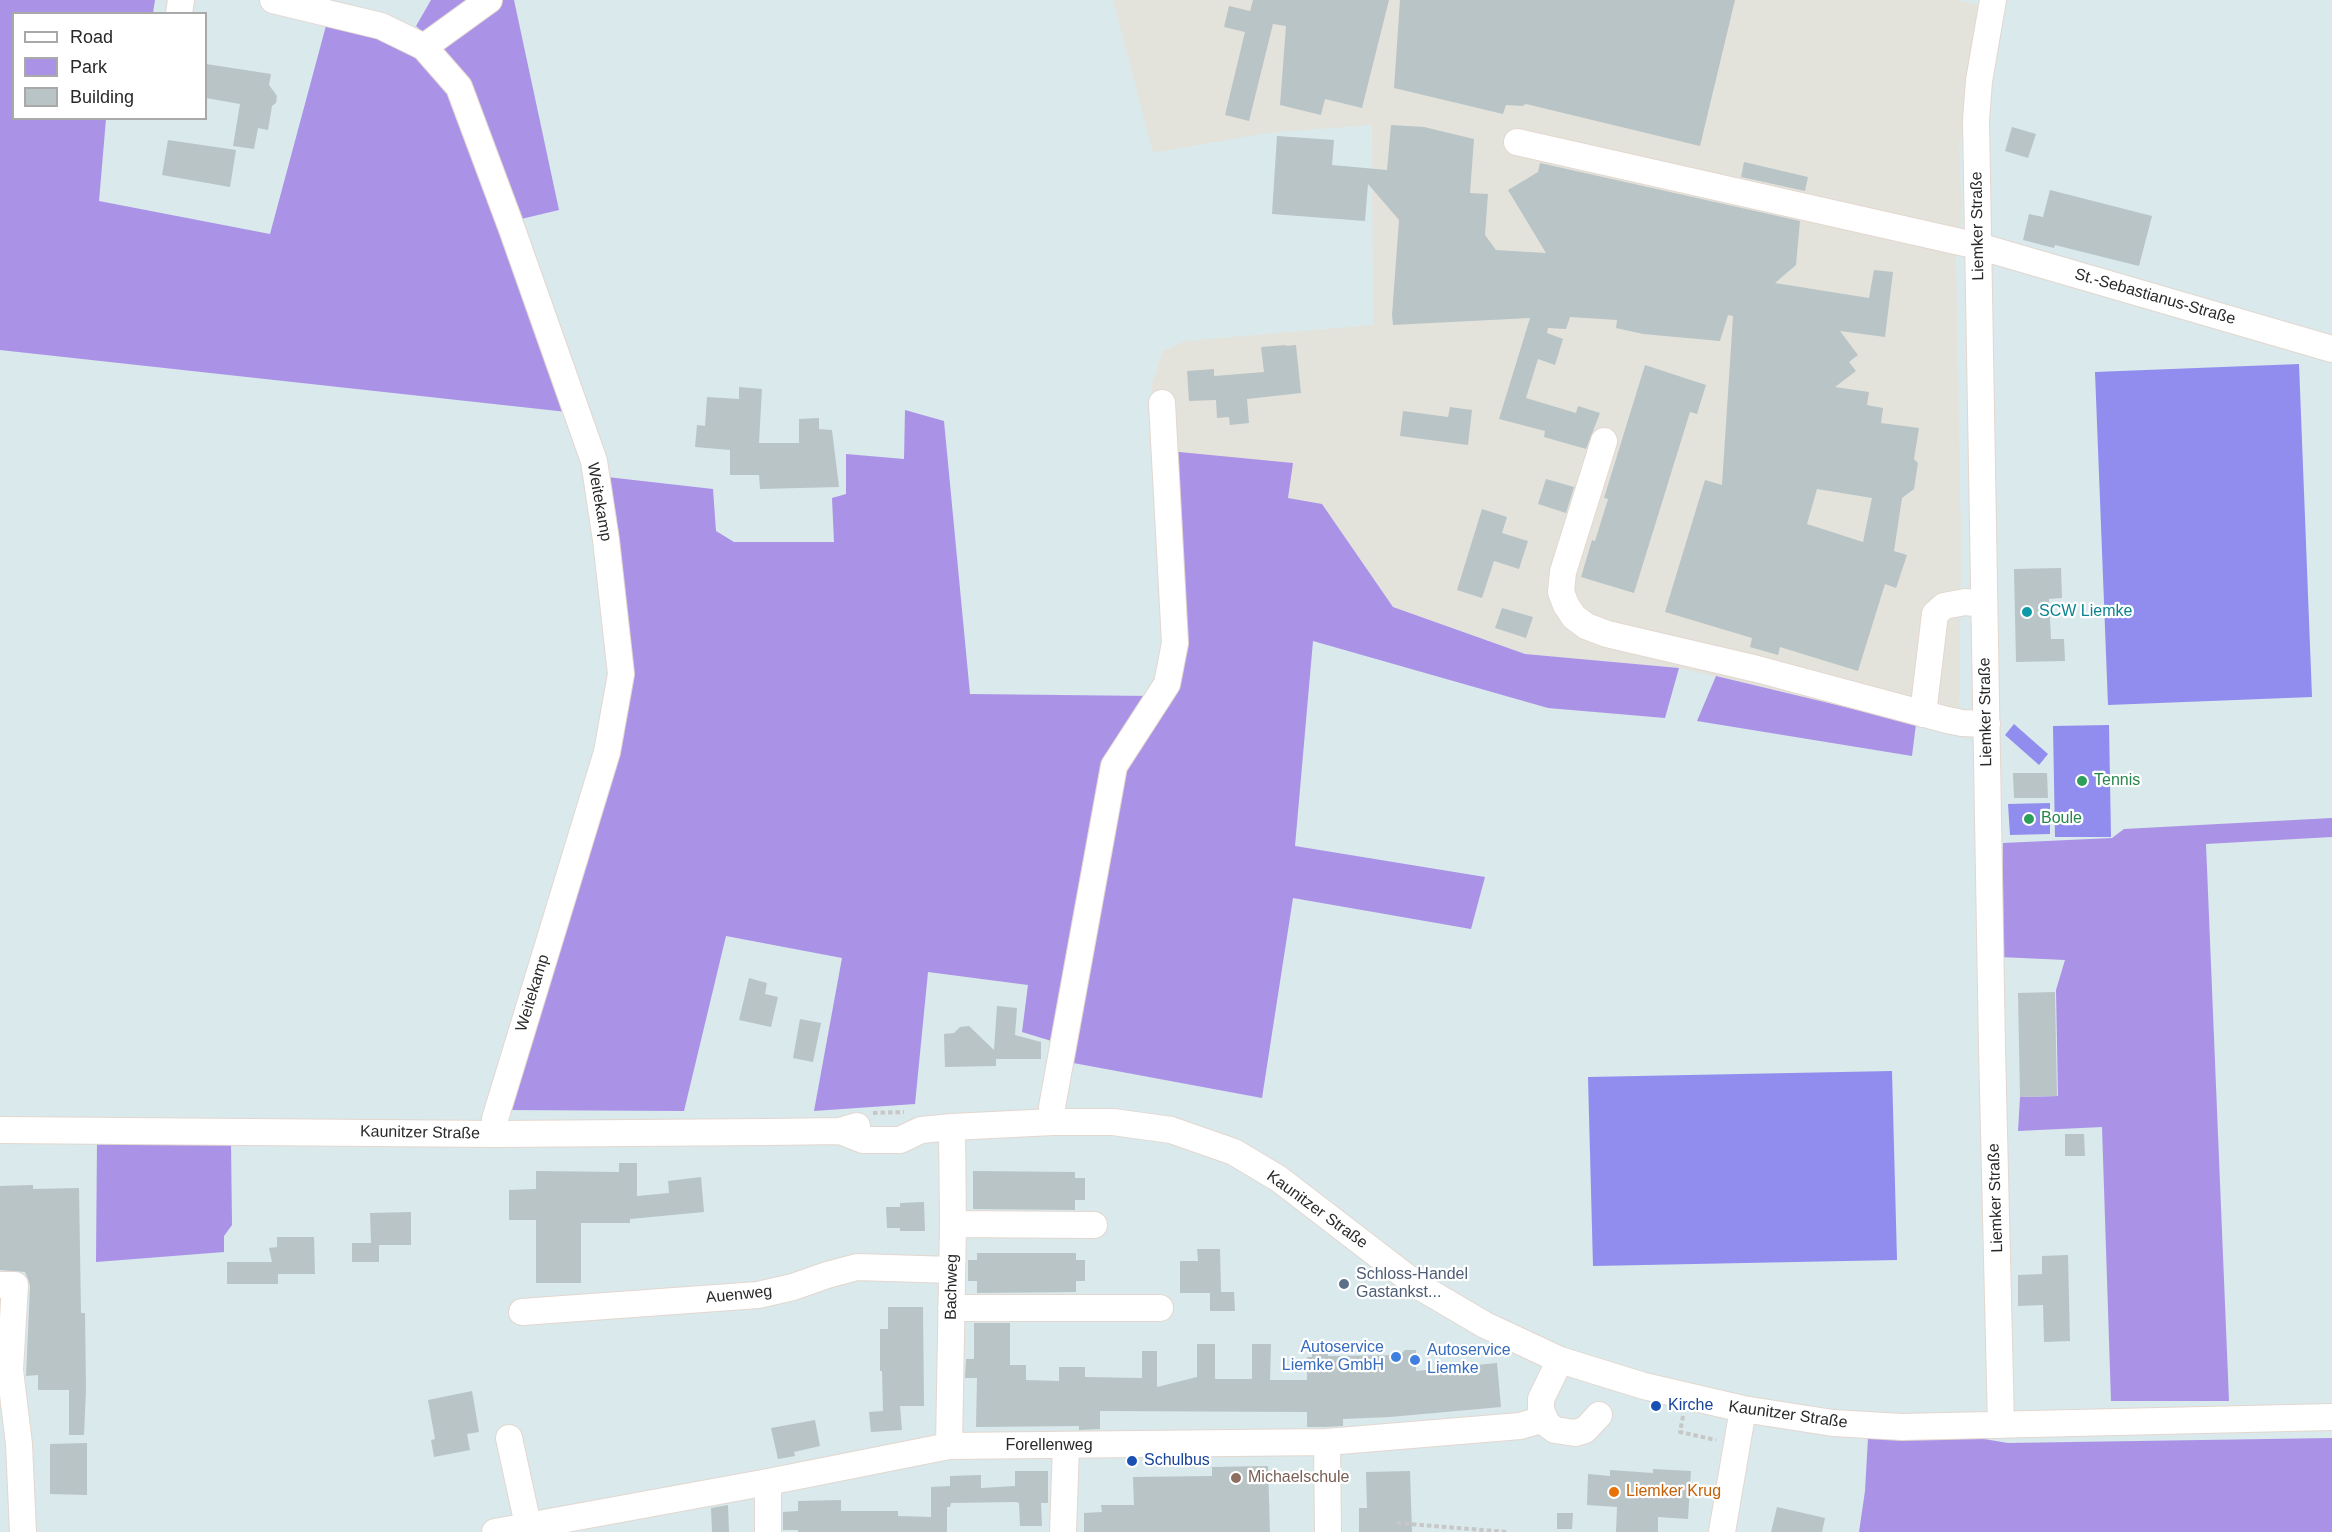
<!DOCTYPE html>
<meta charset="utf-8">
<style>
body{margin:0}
#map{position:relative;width:2332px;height:1532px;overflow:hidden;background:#d9e9ec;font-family:Helvetica,sans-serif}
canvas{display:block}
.legend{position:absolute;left:12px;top:12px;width:195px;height:108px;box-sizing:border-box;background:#fff;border:2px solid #a9a9a9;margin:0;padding:8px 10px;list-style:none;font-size:18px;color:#292929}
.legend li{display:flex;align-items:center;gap:12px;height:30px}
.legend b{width:30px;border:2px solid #a9a9a9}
</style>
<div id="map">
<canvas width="2332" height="1532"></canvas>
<ul class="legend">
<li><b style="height:8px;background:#fff"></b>Road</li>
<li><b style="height:16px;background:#aa92e7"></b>Park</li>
<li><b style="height:16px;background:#b9c4c7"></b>Building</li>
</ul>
</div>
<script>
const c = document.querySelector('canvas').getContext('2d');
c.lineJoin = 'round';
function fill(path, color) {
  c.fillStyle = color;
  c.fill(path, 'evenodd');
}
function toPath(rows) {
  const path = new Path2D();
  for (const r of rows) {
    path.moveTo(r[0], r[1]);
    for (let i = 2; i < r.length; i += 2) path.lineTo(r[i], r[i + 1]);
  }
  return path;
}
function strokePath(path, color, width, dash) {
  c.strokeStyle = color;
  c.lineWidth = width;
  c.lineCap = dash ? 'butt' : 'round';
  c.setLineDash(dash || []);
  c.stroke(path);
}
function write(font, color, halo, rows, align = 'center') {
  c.font = font + ' Helvetica,sans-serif';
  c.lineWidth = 4.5;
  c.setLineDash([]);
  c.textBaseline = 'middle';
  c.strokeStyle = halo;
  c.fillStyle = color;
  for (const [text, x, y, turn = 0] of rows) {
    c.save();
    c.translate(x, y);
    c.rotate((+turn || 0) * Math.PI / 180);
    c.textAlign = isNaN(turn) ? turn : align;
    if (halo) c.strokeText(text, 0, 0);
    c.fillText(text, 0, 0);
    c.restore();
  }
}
fill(toPath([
 [1113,0,1958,0,1985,7,1959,148,1962,215,1956,251,1961,541,1959,732,1916,724,1679,668,1525,654,1393,607,1322,504,1288,498,1169,451,1153,417,1152,383,1163,351,1185,341,1373,325,1372,125,1266,133,1153,153]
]), '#e4e3db');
fill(toPath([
 [0,0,155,0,153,13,14,14,14,118,106,119,99,201,270,234,327,22,383,38,417,56,447,94,567,412,0,350],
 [431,0,514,0,559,210,517,220,430,38,416,26],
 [905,410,944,421,970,694,1150,696,1111,755,1058,1043,1022,1032,1028,985,928,972,915,1104,814,1111,842,958,726,936,684,1111,506,1110,614,756,607,477,713,489,716,531,734,542,834,542,832,498,846,494,846,454,904,459],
 [1169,451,1293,463,1288,498,1322,504,1393,607,1525,654,1679,668,1665,718,1548,708,1313,641,1295,846,1485,877,1471,929,1293,898,1262,1098,1068,1062,1125,763,1167,700],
 [1716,676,1916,724,1912,756,1697,721],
 [2332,818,2332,837,2206,844,2229,1401,2111,1401,2102,1127,2018,1131,2020,1097,2058,1096,2056,990,2065,960,2000,957,2003,843,2112,838,2124,829],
 [97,1141,231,1144,232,1225,224,1236,224,1252,96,1262],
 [1972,1437,2008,1443,2332,1438,2332,1532,1859,1532,1865,1491,1868,1438]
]), '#aa92e7');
fill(toPath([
 [2299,364,2312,697,2108,705,2095,372],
 [2014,724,2048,754,2039,765,2005,735],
 [2109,725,2111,837,2055,837,2053,726],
 [2050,803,2050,834,2010,835,2008,804],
 [1892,1071,1897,1260,1593,1266,1588,1077]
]), '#918def');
fill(toPath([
 [1253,0,1389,0,1362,108,1325,99,1321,115,1280,105,1286,26,1273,24,1249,121,1225,115,1245,32,1224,27,1229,6,1250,11],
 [1400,0,1735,0,1700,146,1526,104,1522,106,1506,105,1503,114,1394,88],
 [206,64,271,74,269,85,277,96,276,103,272,106,268,130,258,128,254,149,233,146,240,104,206,98],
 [1391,125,1424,127,1474,139,1470,193,1488,194,1485,235,1496,250,1546,253,1508,190,1538,172,1540,163,1800,221,1796,265,1775,283,1869,298,1874,270,1893,272,1885,337,1840,331,1858,355,1849,362,1856,371,1835,387,1869,392,1867,405,1883,408,1881,423,1919,428,1914,459,1918,463,1914,489,1902,498,1894,551,1907,555,1896,588,1885,584,1858,671,1780,647,1778,655,1750,647,1752,638,1665,612,1705,480,1722,485,1733,316,1728,315,1720,341,1643,334,1616,328,1617,320,1570,317,1566,329,1548,328,1547,333,1563,339,1555,365,1538,359,1526,398,1576,413,1578,406,1600,413,1586,449,1544,437,1545,431,1499,419,1530,318,1393,325,1392,315,1399,220,1368,184,1365,221,1272,214,1277,136,1334,140,1332,165,1387,170],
 [1817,489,1872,498,1863,542,1807,524],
 [2012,127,2036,134,2028,158,2005,151],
 [168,140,236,150,230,187,162,175],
 [1744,162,1808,177,1805,191,1741,177],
 [2050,190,2152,216,2139,266,2055,245,2054,248,2023,240,2029,214,2043,217],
 [1286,345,1286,346,1296,345,1301,393,1247,399,1249,423,1230,425,1229,417,1217,418,1216,400,1189,401,1187,371,1214,369,1214,376,1264,372,1261,347],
 [1645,365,1706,385,1697,414,1690,412,1634,593,1581,577,1592,540,1595,541,1608,499,1604,498],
 [739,387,762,389,759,443,799,443,799,419,819,418,819,429,832,430,839,487,760,489,759,475,730,475,730,450,695,447,697,425,705,426,707,397,739,399],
 [1450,407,1472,410,1468,445,1400,436,1403,411,1448,417],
 [1546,479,1574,487,1566,513,1538,504],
 [1482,509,1507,517,1502,533,1528,541,1519,569,1494,561,1482,598,1457,590],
 [2061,568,2062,598,2049,599,2051,639,2064,639,2065,661,2016,662,2014,569],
 [1502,608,1533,617,1526,638,1495,628],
 [2013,773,2047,773,2048,798,2014,798],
 [749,978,767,983,765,994,778,997,771,1027,739,1020],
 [2055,992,2057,1096,2020,1097,2018,993],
 [997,1006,1017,1008,1015,1035,1041,1042,1041,1059,996,1059,996,1066,945,1067,944,1034,954,1033,960,1027,969,1026,994,1050],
 [800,1019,821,1023,813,1062,793,1058],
 [2065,1134,2084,1134,2085,1156,2065,1156],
 [619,1163,637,1163,637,1196,669,1193,668,1181,701,1177,704,1212,630,1219,630,1223,581,1223,581,1283,536,1283,536,1220,509,1220,509,1190,536,1189,536,1171,619,1172],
 [973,1171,1075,1172,1075,1178,1085,1178,1085,1200,1075,1200,1075,1210,973,1209],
 [33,1185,33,1189,79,1188,81,1313,85,1313,86,1389,84,1435,69,1435,69,1390,38,1390,38,1375,26,1376,30,1286,28,1279,25,1272,0,1270,0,1186],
 [924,1202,925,1231,900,1231,900,1228,887,1228,886,1207,900,1207,900,1203],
 [411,1212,411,1245,379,1245,379,1262,352,1262,352,1243,371,1243,370,1213],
 [277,1237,314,1237,315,1274,278,1274,278,1284,227,1284,227,1262,272,1262,269,1248,277,1247],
 [1197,1249,1220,1249,1221,1292,1234,1292,1235,1311,1210,1311,1210,1293,1180,1293,1180,1261,1198,1261],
 [977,1253,1076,1253,1076,1260,1085,1260,1085,1281,1076,1281,1076,1292,977,1293,977,1281,968,1281,968,1260,977,1260],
 [2068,1255,2070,1341,2044,1342,2043,1305,2018,1306,2018,1275,2042,1274,2042,1256],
 [888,1307,923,1307,924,1406,900,1406,902,1430,871,1432,869,1412,883,1411,882,1371,880,1371,880,1329,888,1329],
 [974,1323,1010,1323,1010,1365,1026,1365,1026,1380,1059,1381,1059,1367,1085,1367,1085,1377,1142,1378,1142,1351,1157,1351,1157,1387,1197,1377,1197,1344,1215,1344,1215,1379,1252,1379,1252,1344,1271,1344,1270,1380,1307,1380,1307,1357,1312,1357,1312,1347,1328,1347,1328,1356,1400,1355,1405,1350,1416,1350,1416,1371,1497,1363,1501,1407,1390,1417,1343,1419,1343,1426,1326,1427,1307,1427,1307,1412,1100,1411,1100,1429,1079,1430,1079,1426,976,1427,977,1378,965,1378,966,1359,974,1359],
 [472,1391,479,1432,467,1434,470,1450,434,1457,431,1440,435,1439,428,1400],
 [815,1420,820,1446,794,1452,795,1456,778,1459,771,1428],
 [87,1443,87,1495,50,1494,50,1444],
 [1268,1466,1270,1532,1084,1532,1084,1513,1102,1512,1101,1505,1134,1505,1133,1477,1212,1476,1212,1467],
 [1653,1469,1691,1471,1688,1519,1658,1517,1658,1532,1616,1532,1617,1507,1587,1505,1588,1474,1610,1476,1610,1470,1653,1473],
 [1015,1471,1048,1471,1048,1503,1041,1503,1042,1526,1020,1526,1019,1503,1016,1502,951,1503,950,1507,947,1507,947,1532,798,1532,798,1530,783,1530,783,1512,798,1511,798,1501,841,1500,841,1511,898,1511,898,1516,931,1517,931,1487,950,1486,950,1476,981,1475,981,1488,1015,1486],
 [1410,1471,1412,1532,1359,1532,1359,1508,1367,1508,1366,1472],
 [728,1505,729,1532,712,1532,711,1508],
 [1777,1507,1825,1518,1822,1532,1771,1532],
 [1557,1513,1573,1513,1572,1529,1557,1529]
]), '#b9c4c7');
const minor = toPath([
 [273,0,381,26,424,47,459,87,512,229,594,461,606,540,621,674,607,752,495,1119,496,1134],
 [1993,0,1979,81,1976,120,1992,1048,2001,1425],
 [179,14,181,0],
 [424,47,489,0],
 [1517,142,1978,246,2332,349],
 [1604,441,1563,572,1561,592,1566,605,1574,617,1586,626,1607,634,1757,669,1947,720,1962,723,1987,724],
 [1923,714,1935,614,1944,606,1965,602,1984,604],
 [1053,1122,1052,1107,1114,766,1167,684,1175,643,1162,403],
 [0,1130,496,1134,768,1132,840,1131,857,1126],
 [840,1131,863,1140,900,1140,921,1130,952,1127,1053,1122,1113,1122,1171,1130,1234,1152,1279,1179,1417,1285,1485,1325,1560,1360,1644,1386,1743,1409,1833,1423,1902,1427,2332,1417],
 [953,1224,1094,1225],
 [0,1285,15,1285,10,1370,19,1444,23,1532],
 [951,1308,1160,1308],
 [522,1312,758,1295,793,1287,827,1275,857,1267,952,1270],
 [1560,1360,1541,1399,1541,1410,1547,1424,1555,1430,1575,1433,1585,1430,1599,1415],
 [509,1438,528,1525],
 [1327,1442,1328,1532],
 [949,1446,953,1224,952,1127],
 [768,1482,768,1532],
 [495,1532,768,1482,949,1446,1327,1442,1520,1426,1544,1419],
 [1063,1532,1066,1446],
 [1722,1532,1743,1409]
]);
strokePath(minor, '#e3d7cf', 28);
strokePath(toPath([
 [873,1113,904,1112],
 [1683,1416,1680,1432,1716,1440],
 [1397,1523,1507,1532]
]), '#c7c7c7', 4, [4.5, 3]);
strokePath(minor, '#fff', 26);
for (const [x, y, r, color] of [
 [2027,612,6,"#0f9aa8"],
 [2082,781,6,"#2e9e5b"],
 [2029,819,6,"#2e9e5b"],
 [1344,1284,6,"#5c6f8a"],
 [1396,1357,6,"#3f7fe0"],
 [1415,1360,6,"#3f7fe0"],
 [1656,1406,6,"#1a4fb4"],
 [1132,1461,6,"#1a4fb4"],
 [1236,1478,6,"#8d6e63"],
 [1614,1492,6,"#e8710a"]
]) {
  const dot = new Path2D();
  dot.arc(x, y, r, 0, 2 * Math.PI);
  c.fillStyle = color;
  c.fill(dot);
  strokePath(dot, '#fff', 2);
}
write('16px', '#292929', '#fff', [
 ["Liemker Straße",1978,226,-91],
 ["St.-Sebastianus-Straße",2155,297,16],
 ["Weitekamp",599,502,80],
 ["Liemker Straße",1986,712,-91],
 ["Weitekamp",533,993,-73],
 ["Kaunitzer Straße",420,1133,1],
 ["Liemker Straße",1996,1198,-92],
 ["Kaunitzer Straße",1317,1210,36],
 ["Bachweg",952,1287,-89],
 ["Auenweg",739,1295,-6],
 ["Kaunitzer Straße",1788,1415,8],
 ["Forellenweg",1049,1446]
]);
write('16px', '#0d838f', '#fff', [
 ["SCW Liemke",2039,612]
], 'left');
write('16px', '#27864d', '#fff', [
 ["Tennis",2094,781],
 ["Boule",2041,819]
], 'left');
write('16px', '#4e5e75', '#fff', [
 ["Schloss-Handel",1356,1275],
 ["Gastankst...",1356,1293]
], 'left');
write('16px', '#366cbe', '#fff', [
 ["Autoservice",1384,1348],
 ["Liemke GmbH",1384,1366],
 ["Autoservice",1427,1351,"left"],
 ["Liemke",1427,1369,"left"]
], 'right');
write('16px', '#164399', '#fff', [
 ["Kirche",1668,1406],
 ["Schulbus",1144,1461]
], 'left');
write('16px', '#785e54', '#fff', [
 ["Michaelschule",1248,1478]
], 'left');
write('16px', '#c56008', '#fff', [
 ["Liemker Krug",1626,1492]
], 'left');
</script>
